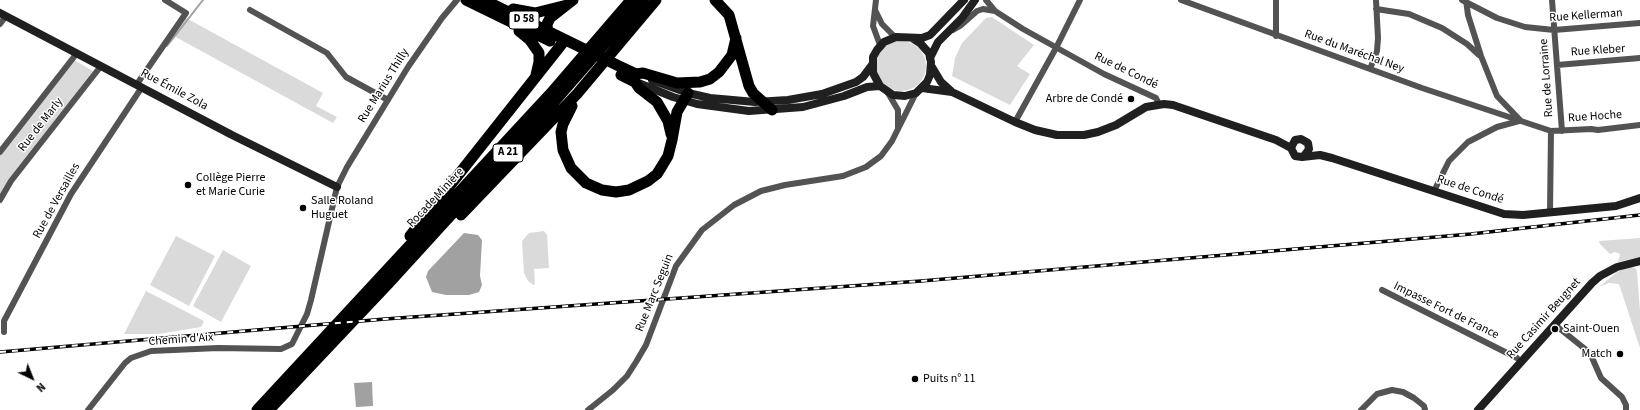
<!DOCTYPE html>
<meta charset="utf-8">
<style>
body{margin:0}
#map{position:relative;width:1640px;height:410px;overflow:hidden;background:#fff;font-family:"Source Sans 3",sans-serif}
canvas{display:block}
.north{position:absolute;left:12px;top:358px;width:40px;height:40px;-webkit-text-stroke:3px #fff;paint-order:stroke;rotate:137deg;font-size:11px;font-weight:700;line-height:16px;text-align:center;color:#000}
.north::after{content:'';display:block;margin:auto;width:14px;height:18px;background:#000;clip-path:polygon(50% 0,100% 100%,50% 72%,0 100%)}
</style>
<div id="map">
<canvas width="1640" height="410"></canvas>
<div class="north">N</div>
</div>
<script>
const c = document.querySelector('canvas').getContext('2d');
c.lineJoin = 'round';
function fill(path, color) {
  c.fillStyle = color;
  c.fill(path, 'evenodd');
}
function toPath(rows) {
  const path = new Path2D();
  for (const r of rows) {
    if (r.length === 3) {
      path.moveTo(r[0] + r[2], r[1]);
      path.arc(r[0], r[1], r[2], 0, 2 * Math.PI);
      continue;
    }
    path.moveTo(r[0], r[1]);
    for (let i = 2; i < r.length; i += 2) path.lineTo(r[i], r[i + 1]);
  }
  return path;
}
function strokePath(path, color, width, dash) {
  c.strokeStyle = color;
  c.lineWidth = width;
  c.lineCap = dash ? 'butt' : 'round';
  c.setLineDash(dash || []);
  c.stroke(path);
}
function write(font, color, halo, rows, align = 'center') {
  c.font = font + ' "Source Sans 3",sans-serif';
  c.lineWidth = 3;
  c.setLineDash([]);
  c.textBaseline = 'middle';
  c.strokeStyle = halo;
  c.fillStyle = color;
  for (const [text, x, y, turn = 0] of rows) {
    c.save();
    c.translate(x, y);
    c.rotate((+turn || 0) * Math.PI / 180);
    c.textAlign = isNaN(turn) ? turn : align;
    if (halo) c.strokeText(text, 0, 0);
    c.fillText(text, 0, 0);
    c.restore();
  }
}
fill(toPath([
 [992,17,1034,45,1017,66,1030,74,1010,105,952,76,955,58,962,43,986,18],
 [186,18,323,93,316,106,337,117,333,123,172,35],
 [901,66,25],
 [71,58,93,71,0,195,0,154],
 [544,231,547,235,549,268,534,269,535,284,533,285,528,281,524,273,522,241,529,233],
 [176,236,215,256,189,306,150,285],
 [1640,238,1640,257,1618,262,1620,254,1615,252,1610,254,1600,244,1599,241],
 [223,250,251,266,221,322,193,306],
 [1631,266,1636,269,1637,272,1640,311,1640,348,1619,284,1609,283,1599,287,1617,272],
 [146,291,204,321,201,327,158,334,124,334]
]), '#dadada');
fill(toPath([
 [464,233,478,235,482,240,480,276,482,285,479,292,469,295,446,295,432,292,426,277,428,271],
 [372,382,373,406,356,407,354,383]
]), '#a1a1a1');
strokePath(toPath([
 [167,46,203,0]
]), '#a1a1a1', 2);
strokePath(toPath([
 [876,0,873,26,880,45],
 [986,0,995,11,1023,29,1104,74,1156,98,1159,104],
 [1181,0,1422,88,1521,121],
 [1276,0,1276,36],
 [1462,0,1497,18,1525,27,1554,30,1640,23],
 [1466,0,1468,15,1481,56,1497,96,1521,121,1551,131,1591,129,1598,130,1640,125],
 [1552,0,1562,131],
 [1376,9,1409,14,1442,28,1467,44,1479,55],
 [250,10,327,53,346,77,388,100],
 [875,10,882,24,895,37],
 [0,24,6,16],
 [953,30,960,26,977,11,983,9,995,11],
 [1557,65,1640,58],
 [1370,69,1377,51,1378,38,1376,0],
 [137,84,186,13,165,0],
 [888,93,898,110,898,129],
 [1015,122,1056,48,1080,0],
 [0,152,77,53],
 [1434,191,1449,161,1468,142,1497,127,1519,121],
 [0,200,11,181,101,66],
 [1550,212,1551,131],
 [1382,290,1517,358,1521,362],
 [1554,324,1590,353,1601,378,1622,397,1626,405,1626,410],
 [4,332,4,321,71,194,142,87],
 [88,410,125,363,131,358,151,351,218,348,281,349,292,344,307,314,311,300,337,187,347,167,408,67,442,18,457,0],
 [588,410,613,390,627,376,636,362,646,345,676,266,702,230,734,205,761,191,785,185,843,176,866,167,881,156,892,141,916,93],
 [1361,410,1377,394,1392,390,1403,392,1414,398,1424,406,1425,410]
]), '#535353', 6);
strokePath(toPath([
 [0,13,232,135,337,187],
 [912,38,920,43,929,53,931,62,930,75,927,82,916,93,905,96,893,95,880,86,873,73,873,57,877,50,884,42,896,37,922,38,930,35,964,0],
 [930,58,938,42,962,18,975,0],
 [932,67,941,82,951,91],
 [652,80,688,93,710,98,755,102,788,100,822,94,856,82,863,77,872,65],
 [636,82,673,97,697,104,749,111,803,107,844,96,867,87,880,86],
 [922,88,952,92,1015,122,1035,130,1057,135,1084,135,1098,132,1116,125,1146,107,1164,104,1173,105,1276,140,1291,148],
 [1304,156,1309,149,1308,143,1301,139,1295,140,1291,148,1295,156,1302,157,1320,155,1332,158,1504,214,1523,215,1616,206,1640,198],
 [1478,410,1592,283,1600,276,1617,267,1640,261]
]), '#202020', 8);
strokePath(toPath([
 [466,0,550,41],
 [484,0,621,67,636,74,643,73,677,83,700,82,710,79,719,72,732,55,736,38],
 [715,0,729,15,749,86,753,93,772,110],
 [513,9,535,13,563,6],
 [519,31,530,40,539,53,539,62,536,75],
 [548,36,547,24,550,18,573,0],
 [621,75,635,82,639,88,657,102,668,121,671,134],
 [572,106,563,124,561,132,563,150,571,168,586,183,602,190,616,192,629,190,648,181,657,174,662,166,668,156,672,140,677,112,688,93],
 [461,215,577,94,656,0],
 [410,236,565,40],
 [257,410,551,93,631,0],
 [269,410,389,283,555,101,643,0]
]), '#000', 11);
const rail = toPath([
 [0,352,385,319,921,281,1471,234,1640,215]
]);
strokePath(rail, '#000', 3.5);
strokePath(rail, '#fff', 2, [6]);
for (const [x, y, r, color] of [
 [1131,99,4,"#000"],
 [188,185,4,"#000"],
 [303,208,4,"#000"],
 [1555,329,4,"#000"],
 [1620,354,4,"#000"],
 [915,379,4,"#000"]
]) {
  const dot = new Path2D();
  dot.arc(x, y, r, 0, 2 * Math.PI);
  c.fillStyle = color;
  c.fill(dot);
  strokePath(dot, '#fff', 1.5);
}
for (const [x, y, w] of [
 [524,20,30],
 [508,153,30]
]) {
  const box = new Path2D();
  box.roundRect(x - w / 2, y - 9, w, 18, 3);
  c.fillStyle = '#fff';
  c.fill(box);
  strokePath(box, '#000', 1);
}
write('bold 11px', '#000', null, [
 ["D 58",524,20],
 ["A 21",508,153]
]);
write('12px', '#000', '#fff', [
 ["Rue Kellerman",1586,16,-4],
 ["Rue Kleber",1598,51,-4],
 ["Rue du Maréchal Ney",1354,52,20],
 ["Rue de Condé",1126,71,26],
 ["Rue de Lorraine",1547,78,-94],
 ["Rue Marius Thilly",384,86,-58],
 ["Rue Émile Zola",174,90,28],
 ["Rue Hoche",1595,117,-4],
 ["Rue de Marly",41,125,-52],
 ["Rue de Condé",1470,190,18],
 ["Rocade Minière",436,198,-47],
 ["Rue de Versailles",57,201,-61],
 ["Rue Marc Seguin",655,293,-68],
 ["Impasse Fort de France",1446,311,26],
 ["Rue Casimir Beugnet",1544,319,-48],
 ["Chemin d'Aix",181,340,-4]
]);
write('12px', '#000', '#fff', [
 ["Arbre de Condé",1123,99,"right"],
 ["Collège Pierre",196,178],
 ["et Marie Curie",196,192],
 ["Salle Roland",311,201],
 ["Huguet",311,215],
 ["Saint-Ouen",1563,329],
 ["Match",1612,354,"right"],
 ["Puits n° 11",923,379]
], 'left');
</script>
